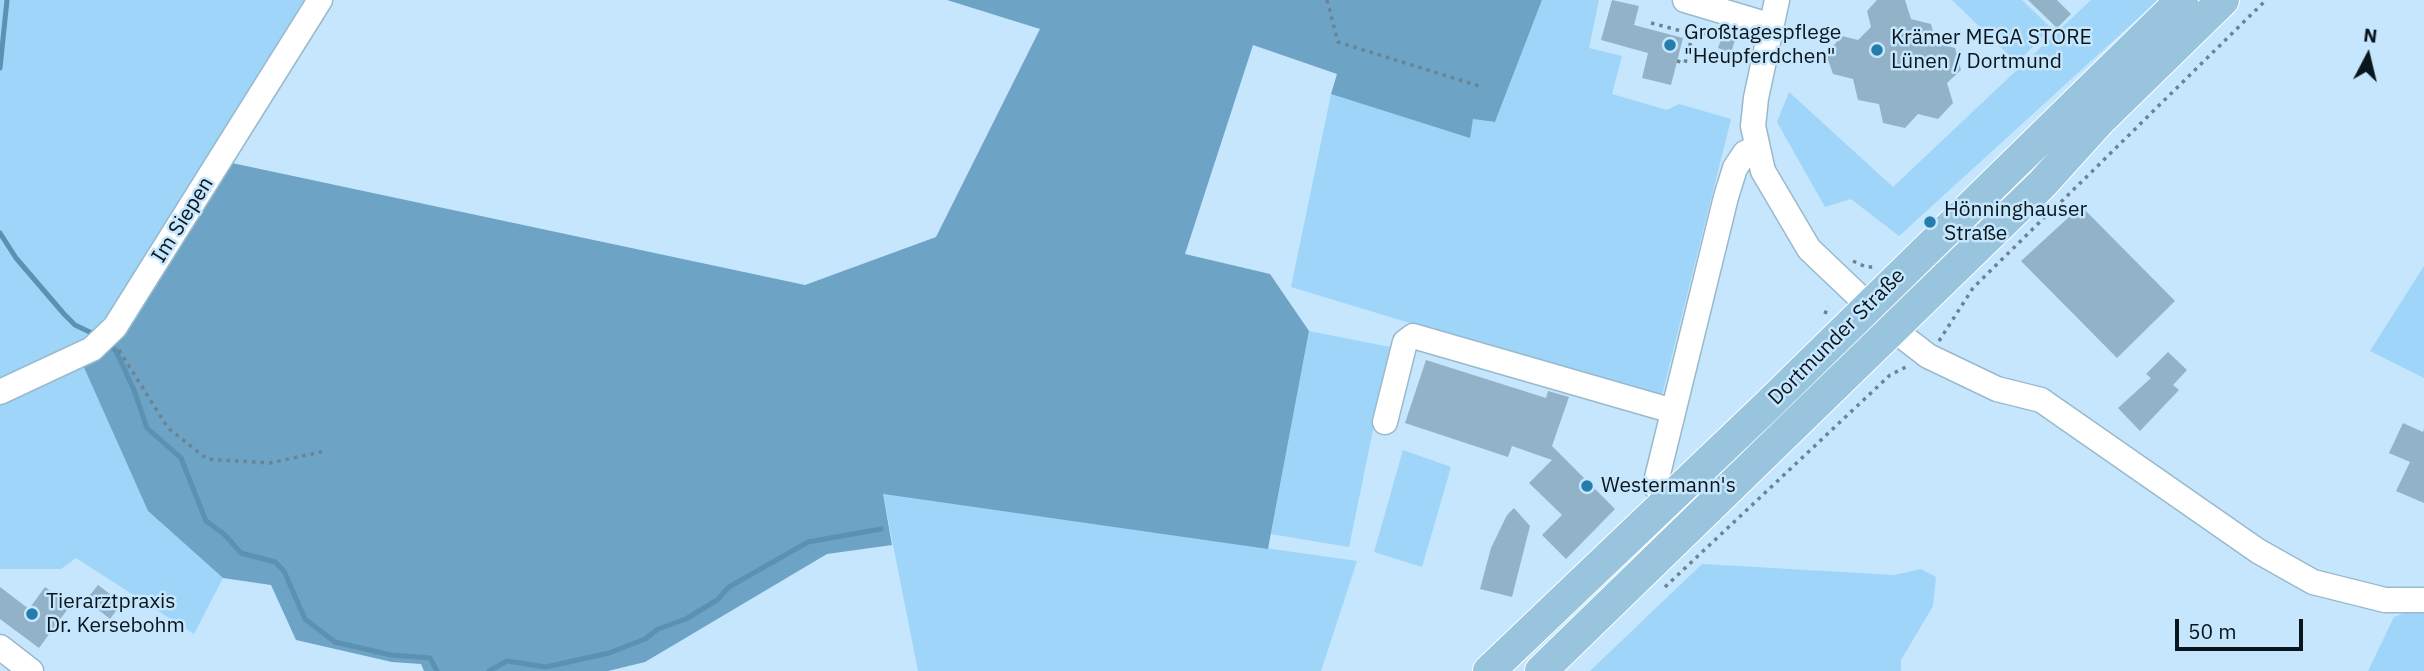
<!DOCTYPE html>
<meta charset="utf-8">
<style>
body{margin:0}
#map{position:relative;width:2424px;height:671px;overflow:hidden;background:#c5e6fc;font-family:"IBM Plex Sans",sans-serif}
canvas{display:block}
.north{position:absolute;left:2333px;top:21px;width:70px;height:70px;-webkit-text-stroke:5px #c5e6fc;paint-order:stroke;rotate:7deg;font-size:19px;font-weight:700;line-height:28px;text-align:center;color:#0a161d}
.north::after{content:'';display:block;margin:auto;width:24px;height:32px;background:#0a161d;clip-path:polygon(50% 0,100% 100%,50% 72%,0 100%)}
.scale{position:absolute;left:2175px;top:619px;width:128px;height:32px;box-sizing:border-box;border:4px solid #0a161d;border-top:0;padding-left:9px;font-size:21px;line-height:24px;white-space:nowrap;color:#0a161d;-webkit-text-stroke:5px #c5e6fc;paint-order:stroke}
</style>
<div id="map">
<canvas width="2424" height="671"></canvas>
<div class="north">N</div>
<div class="scale">50 m</div>
</div>
<script>
const c = document.querySelector('canvas').getContext('2d');
c.lineJoin = 'round';
function fill(path, color) {
  c.fillStyle = color;
  c.fill(path, 'evenodd');
}
function toPath(rows) {
  const path = new Path2D();
  for (const r of rows) {
    path.moveTo(r[0], r[1]);
    for (let i = 2; i < r.length; i += 2) path.lineTo(r[i], r[i + 1]);
  }
  return path;
}
function strokePath(path, color, width, dash) {
  c.strokeStyle = color;
  c.lineWidth = width;
  c.lineCap = dash ? 'butt' : 'round';
  c.setLineDash(dash || []);
  c.stroke(path);
}
function write(font, color, halo, rows, align = 'center') {
  c.font = font + ' "IBM Plex Sans",sans-serif';
  c.lineWidth = 5;
  c.setLineDash([]);
  c.textBaseline = 'middle';
  c.strokeStyle = halo;
  c.fillStyle = color;
  for (const [text, x, y, turn = 0] of rows) {
    c.save();
    c.translate(x, y);
    c.rotate((+turn || 0) * Math.PI / 180);
    c.textAlign = isNaN(turn) ? turn : align;
    if (halo) c.strokeText(text, 0, 0);
    c.fillText(text, 0, 0);
    c.restore();
  }
}
fill(toPath([
 [0,0,307,0,103,328,80,345,0,385],
 [1542,0,1599,0,1589,48,1622,56,1612,94,1667,110,1679,104,1731,119,1661,399,1291,287,1331,94,1469,137,1473,119,1495,122],
 [1952,0,2022,0,2051,28,2017,63],
 [2091,0,2158,0,1899,236,1851,199,1825,207,1777,122,1789,92,1893,187],
 [2424,266,2424,378,2370,351],
 [1309,331,1390,347,1349,547,1271,534],
 [82,363,148,511,223,578,194,634,76,558,61,569,0,569,0,401],
 [1403,450,1451,467,1422,567,1374,552],
 [883,494,1357,561,1321,671,918,671],
 [1702,564,1894,575,1921,569,1936,577,1933,606,1901,660,1901,671,1590,671],
 [2415,609,2424,609,2424,671,2368,671,2394,617]
]), '#9ed5f8');
fill(toPath([
 [947,0,1542,0,1495,122,1473,119,1470,138,1331,94,1337,74,1253,45,1185,254,1270,274,1309,331,1268,549,883,494,892,545,827,554,645,662,608,671,424,671,421,664,392,662,296,640,271,585,223,578,148,511,82,363,232,163,805,285,936,237,1040,29]
]), '#6da3c5');
strokePath(toPath([
 [0,68,7,0],
 [0,233,16,258,64,314,75,325,98,336],
 [108,344,116,351,134,390,147,428,181,458,206,521,224,534,241,553,275,562,284,571,305,619,335,642,391,655,430,658,437,671],
 [489,671,507,661,546,667,609,653,645,639,658,629,686,619,717,600,729,587,808,542,881,529]
]), '#5c91b2', 5);
fill(toPath([
 [1612,0,1639,6,1634,25,1683,38,1671,85,1642,78,1648,53,1601,40],
 [1877,0,1905,0,1911,19,1931,24,1936,43,1955,48,1961,70,1947,83,1953,103,1938,119,1918,114,1905,128,1883,123,1879,104,1858,100,1853,79,1833,74,1826,54,1842,36,1858,40,1871,27,1867,11],
 [2028,0,2057,0,2071,14,2057,28],
 [1723,33,1736,37,1731,53,1718,48],
 [2081,206,2175,301,2117,358,2021,261],
 [2168,352,2187,370,2173,385,2179,390,2140,431,2118,408,2151,378,2146,374],
 [1426,360,1546,398,1548,391,1569,397,1552,446,1615,509,1566,559,1542,535,1562,515,1529,483,1552,460,1512,446,1508,457,1405,423],
 [2403,423,2423,432,2424,429,2424,503,2396,491,2410,462,2389,453],
 [1514,508,1530,526,1512,597,1480,589,1491,548,1507,515],
 [98,585,122,603,110,619,86,600],
 [0,587,29,609,45,587,70,606,39,648,0,619]
]), '#92b2c7');
const minor = toPath([
 [1685,0,1772,26],
 [1777,0,1756,98,1753,126,1763,171,1809,249,1893,329,1928,356,1997,389,2041,400,2258,551,2313,582,2385,600,2424,600],
 [0,392,92,349,115,327,320,0],
 [1385,422,1405,342,1413,336,1673,411],
 [1655,486,1726,197,1735,168,1745,153,1756,148],
 [0,647,31,671]
]);
const major = toPath([
 [1489,671,1765,408,2182,0],
 [1541,671,2042,184,2100,120,2223,0]
]);
strokePath(minor, '#99b9cd', 27);
strokePath(major, '#fff', 34);
strokePath(toPath([
 [1327,0,1338,42,1479,86],
 [1651,23,1693,34],
 [1677,61,1685,63,1693,34,1704,37,1707,28],
 [2061,202,2266,0],
 [1853,261,1866,267,1875,267],
 [1825,314,1828,306],
 [1939,341,1973,288,2055,207],
 [119,350,168,428,207,459,270,463,325,451],
 [1665,587,1890,375,1910,365]
]), '#6c8391', 3.5, [3.5, 5]);
strokePath(minor, '#fff', 24);
strokePath(major, '#99c4de', 32);
for (const [x, y, r, color] of [
 [1670,45,7,"#247dac"],
 [1877,50,7,"#247dac"],
 [1930,222,7,"#247dac"],
 [1587,486,7,"#247dac"],
 [32,614,7,"#247dac"]
]) {
  const dot = new Path2D();
  dot.arc(x, y, r, 0, 2 * Math.PI);
  c.fillStyle = color;
  c.fill(dot);
  strokePath(dot, '#c5e6fc', 2.5);
}
write('21px', '#0a161d', '#c5e6fc', [
 ["Großtagespflege",1684,33],
 ["\"Heupferdchen\"",1684,57],
 ["Krämer MEGA STORE",1891,38],
 ["Lünen / Dortmund",1891,62],
 ["Hönninghauser",1944,210],
 ["Straße",1944,234],
 ["Westermann's",1601,486],
 ["Tierarztpraxis",46,602],
 ["Dr. Kersebohm",46,626]
], 'left');
write('21px', '#0a161d', '#c5e6fc', [
 ["Im Siepen",183,220,-58],
 ["Dortmunder Straße",1837,337,-45]
]);
</script>
